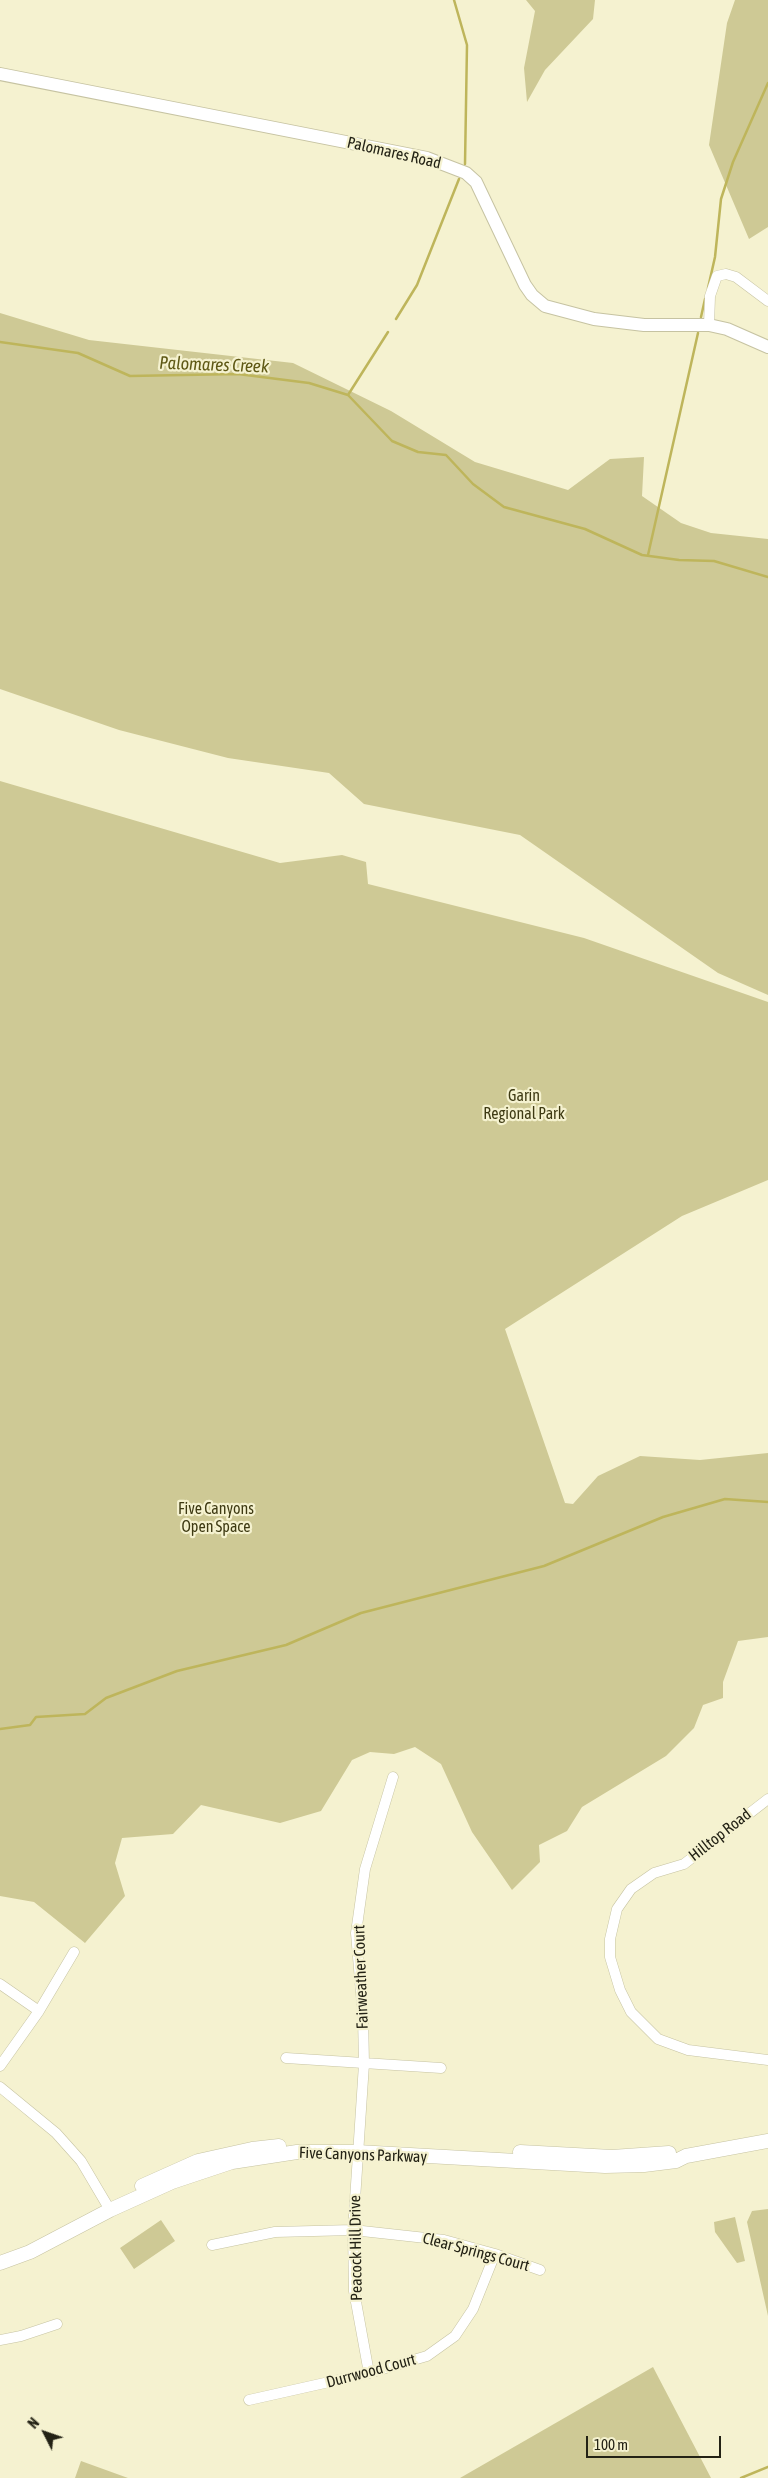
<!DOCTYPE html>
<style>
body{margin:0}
#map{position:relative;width:768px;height:2478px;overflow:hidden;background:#f5f2d0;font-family:"Asap Condensed",sans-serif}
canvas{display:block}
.north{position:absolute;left:20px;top:2408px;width:50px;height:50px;-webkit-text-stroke:4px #f5f2d0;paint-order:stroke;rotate:311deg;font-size:14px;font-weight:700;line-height:20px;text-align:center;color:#232215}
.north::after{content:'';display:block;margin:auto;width:18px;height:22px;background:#232215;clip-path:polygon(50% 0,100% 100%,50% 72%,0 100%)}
.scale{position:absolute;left:586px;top:2436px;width:135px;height:22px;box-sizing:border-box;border:2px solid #232215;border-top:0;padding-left:6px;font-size:15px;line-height:18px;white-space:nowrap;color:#232215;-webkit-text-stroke:4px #f5f2d0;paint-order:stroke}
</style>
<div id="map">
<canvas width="768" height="2478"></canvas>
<div class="north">N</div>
<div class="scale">100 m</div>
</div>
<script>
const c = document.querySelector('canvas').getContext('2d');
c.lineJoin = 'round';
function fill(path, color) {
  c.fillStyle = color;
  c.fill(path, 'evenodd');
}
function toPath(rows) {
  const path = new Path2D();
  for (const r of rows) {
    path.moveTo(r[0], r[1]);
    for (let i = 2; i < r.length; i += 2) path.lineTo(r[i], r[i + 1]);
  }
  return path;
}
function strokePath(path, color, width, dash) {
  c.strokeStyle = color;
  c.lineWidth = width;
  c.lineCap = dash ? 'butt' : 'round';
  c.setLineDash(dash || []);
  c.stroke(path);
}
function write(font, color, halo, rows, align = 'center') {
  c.font = font + ' "Asap Condensed",sans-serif';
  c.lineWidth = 4.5;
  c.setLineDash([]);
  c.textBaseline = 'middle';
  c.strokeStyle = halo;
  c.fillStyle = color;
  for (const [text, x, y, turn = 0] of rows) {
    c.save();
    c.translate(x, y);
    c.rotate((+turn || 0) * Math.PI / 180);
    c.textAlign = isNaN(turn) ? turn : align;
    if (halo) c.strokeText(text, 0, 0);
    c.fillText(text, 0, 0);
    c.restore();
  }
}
fill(toPath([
 [526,0,595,0,593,19,545,70,527,102,524,68,535,11],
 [735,0,768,0,768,227,749,239,709,145,727,23],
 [0,313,89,340,293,363,391,411,475,462,568,490,610,459,644,457,642,496,681,523,711,533,768,539,768,995,718,973,520,835,364,804,329,773,228,758,119,730,0,689],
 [0,781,280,863,342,855,366,862,368,884,584,938,768,1002,768,1180,682,1216,505,1329,565,1503,573,1504,598,1476,640,1456,700,1460,768,1453,768,1637,738,1641,723,1682,723,1698,703,1705,694,1728,666,1756,582,1807,567,1831,539,1845,540,1862,512,1890,472,1832,441,1764,415,1747,394,1754,370,1752,352,1760,321,1811,280,1823,201,1805,173,1834,122,1838,115,1863,125,1896,85,1943,34,1902,0,1896],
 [768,2209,768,2316,747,2222,752,2211],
 [735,2217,745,2261,737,2263,715,2232,714,2222],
 [161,2220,175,2241,134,2269,120,2248],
 [653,2367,711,2478,460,2478],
 [81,2461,128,2478,75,2478]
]), '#cec995');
strokePath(toPath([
 [454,0,467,45,465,164],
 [708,288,715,257,721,199,733,162,768,83],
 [701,317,705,299],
 [396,319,417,285,459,179],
 [0,342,78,353,130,376,238,374,309,383,348,395,392,441,418,452,446,455,473,484,504,507,585,529,642,555,679,560,714,561,768,577],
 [348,395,388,332],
 [648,555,698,333],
 [0,1729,30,1725,36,1717,85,1714,106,1698,177,1671,286,1645,361,1613,544,1566,663,1517,725,1499,768,1502],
 [741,2478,768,2467]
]), '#beb55b', 2.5);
const minor = toPath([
 [709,325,710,296,717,276,726,274,736,277,768,301],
 [768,1799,684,1864,654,1873,631,1889,617,1909,610,1939,610,1957,620,1990,631,2012,658,2039,688,2050,768,2060],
 [0,1984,39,2011],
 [286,2058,441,2068],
 [0,2066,39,2011,74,1952],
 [0,2087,56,2133,81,2161,110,2210],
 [212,2245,275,2232,353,2230,444,2240,495,2254,540,2270],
 [0,2340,21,2336,57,2324],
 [369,2373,354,2291,353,2230,364,2064,363,2016,356,1933,365,1869,393,1777],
 [249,2400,369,2373,427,2356,455,2336,473,2309,495,2254]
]);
const tertiary = toPath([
 [0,74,427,158,466,173,476,182,525,285,532,295,545,306,594,319,644,325,709,325,727,329,768,347]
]);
const secondary = toPath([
 [520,2152,612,2157,669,2153],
 [142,2186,198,2161,252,2149,279,2146],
 [0,2263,30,2252,110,2210,172,2182,232,2162,297,2152,357,2152,605,2166,644,2165,676,2161,686,2156,768,2141]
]);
strokePath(minor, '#c6c3a2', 11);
strokePath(tertiary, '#c6c3a2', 14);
strokePath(secondary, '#c6c3a2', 15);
strokePath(minor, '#fff', 10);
strokePath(tertiary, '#fff', 12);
strokePath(secondary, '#fff', 14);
write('16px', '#232215', '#f5f2d0', [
 ["Palomares Road",394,153,13],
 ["Hilltop Road",720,1835,-38],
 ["Fairweather Court",361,1977,-92],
 ["Five Canyons Parkway",363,2155,2],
 ["Peacock Hill Drive",356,2248,-91],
 ["Clear Springs Court",476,2252,15],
 ["Durrwood Court",371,2371,-15]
]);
write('16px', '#3e3a13', '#f5f2d0', [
 ["Garin",524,1096],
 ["Regional Park",524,1114],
 ["Five Canyons",216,1509],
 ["Open Space",216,1527]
]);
write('italic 18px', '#5e5815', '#f5f2d0', [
 ["Palomares Creek",214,365,2]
]);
</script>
